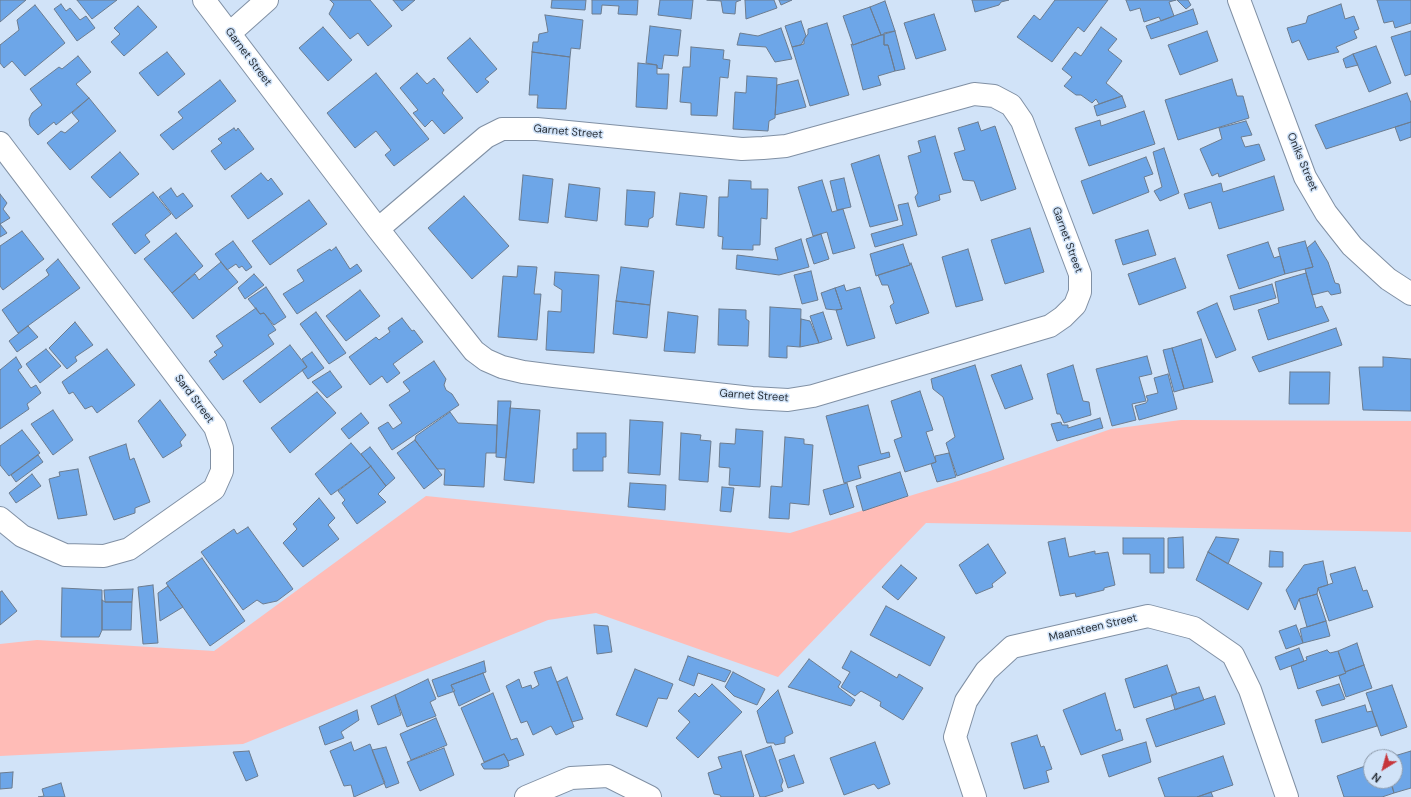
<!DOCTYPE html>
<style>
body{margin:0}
#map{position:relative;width:1411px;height:797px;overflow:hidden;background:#d1e3f8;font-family:"DM Sans",sans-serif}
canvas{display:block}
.north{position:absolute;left:1363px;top:749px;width:40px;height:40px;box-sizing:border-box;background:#d1e3f8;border:1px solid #8f9cac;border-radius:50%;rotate:217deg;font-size:11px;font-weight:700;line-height:16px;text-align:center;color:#2b323a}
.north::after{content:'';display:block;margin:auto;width:14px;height:18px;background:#c6363c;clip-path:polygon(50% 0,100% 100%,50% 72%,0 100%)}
</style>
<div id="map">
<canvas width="1411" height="797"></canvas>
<div class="north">N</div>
</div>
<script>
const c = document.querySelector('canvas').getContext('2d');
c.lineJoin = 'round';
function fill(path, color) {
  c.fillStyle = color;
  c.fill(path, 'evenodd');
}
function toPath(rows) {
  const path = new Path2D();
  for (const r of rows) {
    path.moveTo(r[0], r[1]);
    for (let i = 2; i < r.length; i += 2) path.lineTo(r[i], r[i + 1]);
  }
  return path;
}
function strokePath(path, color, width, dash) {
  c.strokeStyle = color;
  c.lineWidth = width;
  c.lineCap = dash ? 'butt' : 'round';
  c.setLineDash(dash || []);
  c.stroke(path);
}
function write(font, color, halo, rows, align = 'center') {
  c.font = font + ' "DM Sans",sans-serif';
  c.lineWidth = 3;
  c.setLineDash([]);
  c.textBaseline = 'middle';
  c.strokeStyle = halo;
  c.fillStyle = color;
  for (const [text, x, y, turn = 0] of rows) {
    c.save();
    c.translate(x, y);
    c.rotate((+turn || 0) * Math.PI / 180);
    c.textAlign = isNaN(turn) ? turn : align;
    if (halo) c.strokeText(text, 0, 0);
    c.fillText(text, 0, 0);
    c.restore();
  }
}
fill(toPath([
 [1181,420,1411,421,1411,532,926,523,778,677,596,613,548,620,243,744,0,756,0,644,37,640,214,651,426,496,790,533,987,472,1111,429]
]), '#ffbcb7');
const building = toPath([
 [0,0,26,0,0,22,0,0],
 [77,0,117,0,92,19,77,0],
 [330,0,370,0,392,26,368,46,358,33,350,39,329,14,334,4,330,0],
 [393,0,415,0,402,11,393,0],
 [552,0,586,0,585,10,551,8,552,0],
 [592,0,638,0,637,15,618,14,619,6,602,5,601,14,592,14,592,0],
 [660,0,693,0,691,19,658,15,660,0],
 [707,0,741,0,736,2,735,14,723,13,721,1,707,0],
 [745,0,774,0,777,8,746,19,745,0],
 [779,0,792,0,781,5,779,0],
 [972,0,1009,0,1001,2,999,5,975,12,972,0],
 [1055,0,1108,0,1084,32,1078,27,1052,62,1017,37,1034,15,1040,20,1055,0],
 [1126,0,1176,0,1169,2,1174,16,1161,21,1159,17,1144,22,1140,8,1130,11,1126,0],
 [1177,0,1188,0,1191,5,1186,9,1177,0],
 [1377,0,1411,0,1411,23,1395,28,1393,21,1384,23,1377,0],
 [885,1,895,31,881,35,870,7,885,1],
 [61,4,66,11,70,8,80,20,86,16,95,28,77,41,54,9,61,4],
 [1341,4,1345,19,1354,16,1359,29,1354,31,1357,38,1336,47,1339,52,1308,60,1299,40,1292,43,1287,28,1306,23,1308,16,1341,4],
 [35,5,65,43,25,76,12,61,4,68,0,63,0,45,19,30,17,20,35,5],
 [138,6,157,27,124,56,111,42,120,34,114,28,138,6],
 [870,7,881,35,853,45,843,16,870,7],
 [1193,9,1198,24,1151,39,1146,26,1193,9],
 [934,14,946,50,916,59,904,23,934,14],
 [545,15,583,20,580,49,571,48,570,57,532,52,533,42,538,42,539,34,548,32,545,15],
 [801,21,806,36,801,45,792,47,785,26,801,21],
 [827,23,849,95,810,106,792,47,804,44,804,39,808,34,808,29,827,23],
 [650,26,681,30,678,56,664,55,662,69,657,68,657,65,646,63,650,26],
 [323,27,352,60,328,81,299,48,323,27],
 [1101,27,1117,39,1108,50,1122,61,1106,83,1122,96,1099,104,1096,99,1092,103,1081,95,1076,95,1064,86,1072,77,1062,69,1075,52,1081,56,1101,27],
 [781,28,792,59,775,62,766,47,737,45,740,33,758,36,781,28],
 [895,31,905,69,895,71,888,45,884,45,884,33,895,31],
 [1207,31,1218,61,1180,75,1168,45,1207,31],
 [1411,31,1411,74,1405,76,1391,37,1411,31],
 [881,35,884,35,884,45,888,45,895,71,878,76,881,85,863,90,851,44,853,45,881,35],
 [470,38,497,69,485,79,489,82,477,93,447,58,470,38],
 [1376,46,1391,83,1369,92,1353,54,1376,46],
 [691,47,724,50,723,59,730,60,728,78,720,77,717,116,691,115,691,103,680,102,683,67,690,67,691,47],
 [167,52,185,74,158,96,139,73,167,52],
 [532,52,570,57,566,109,537,108,538,95,529,95,532,52],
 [1353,54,1358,65,1346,68,1343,59,1353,54],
 [78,56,91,72,76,84,89,98,56,125,54,122,38,135,30,126,29,119,32,113,42,105,30,89,59,67,62,69,78,56],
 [638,63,657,65,657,74,669,74,667,109,636,107,638,63],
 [376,73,429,139,394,166,385,155,391,150,376,131,355,148,327,113,376,73],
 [417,73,427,84,434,78,444,90,442,93,463,118,444,134,432,120,425,127,413,113,418,110,400,88,417,73],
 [747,76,777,78,775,118,769,121,768,131,733,129,735,92,746,93,747,76],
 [1232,79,1237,96,1243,96,1249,118,1178,140,1165,100,1232,79],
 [220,80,236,101,173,150,160,135,183,118,178,112,220,80],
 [798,80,806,107,775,115,777,85,798,80],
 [1407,93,1411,103,1411,122,1326,149,1315,125,1407,93],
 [1122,96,1126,107,1097,116,1094,106,1122,96],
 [89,98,116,131,70,170,47,143,61,131,65,133,79,121,72,113,89,98],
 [1144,111,1155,144,1089,166,1075,128,1100,120,1101,126,1144,111],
 [1246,121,1252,135,1241,137,1245,147,1259,144,1265,160,1219,177,1218,173,1212,176,1200,149,1222,139,1219,128,1246,121],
 [978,122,981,131,995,126,1016,189,981,201,974,181,963,180,954,153,965,150,958,128,978,122],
 [1411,122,1411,137,1400,141,1395,127,1411,122],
 [234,128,236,131,238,128,254,149,225,170,211,151,222,143,218,139,234,128],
 [935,136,951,192,939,195,940,200,918,207,915,197,918,193,908,156,921,152,918,141,935,136],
 [1164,148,1179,193,1160,201,1154,191,1162,187,1153,152,1164,148],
 [120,152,139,174,110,198,91,177,120,152],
 [879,155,898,220,870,227,851,164,879,155],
 [1146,157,1153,174,1144,177,1149,192,1093,214,1081,181,1146,157],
 [261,173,268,181,271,178,283,194,248,219,231,196,261,173],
 [523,175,553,179,548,223,519,220,523,175],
 [1274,176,1284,210,1219,229,1211,202,1189,209,1184,194,1221,183,1223,192,1274,176],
 [844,178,851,207,837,210,830,181,844,178],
 [729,180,751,181,751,189,768,189,767,219,761,218,760,245,753,245,753,250,722,249,723,237,718,236,719,197,728,197,729,180],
 [822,180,832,212,843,209,855,248,833,254,827,232,813,236,798,187,822,180],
 [569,184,600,188,597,221,565,217,569,184],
 [171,188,177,197,183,193,193,206,176,219,159,197,171,188],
 [627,190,655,192,653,217,649,219,648,227,625,225,627,190],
 [153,192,171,214,145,235,150,242,135,254,112,224,153,192],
 [680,193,707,196,704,228,676,225,680,193],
 [0,194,7,203,3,209,10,218,0,224,0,194],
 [464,196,509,246,472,279,428,228,464,196],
 [309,200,327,224,270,265,252,241,309,200],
 [908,203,917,235,875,247,871,234,903,225,898,205,908,203],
 [0,224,7,233,0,237,0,224],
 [1030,228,1044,272,1005,284,991,240,1030,228],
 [1148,230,1156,255,1123,265,1115,240,1148,230],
 [22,231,44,259,3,290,0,286,0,246,22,231],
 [176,233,203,266,172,293,144,259,176,233],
 [821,234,829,259,814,264,806,239,821,234],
 [801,239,809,267,779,275,736,269,737,255,778,260,775,248,801,239],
 [233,241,252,267,246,271,242,266,239,268,236,264,227,270,215,254,233,241],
 [1305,241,1313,267,1285,274,1278,248,1305,241],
 [1315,241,1328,262,1335,283,1339,284,1341,293,1331,295,1328,291,1312,295,1305,269,1313,267,1307,248,1315,241],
 [1268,242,1274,258,1280,256,1285,274,1239,289,1227,255,1268,242],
 [903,244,910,265,876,276,870,254,903,244],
 [336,247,350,269,357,264,362,271,297,314,283,294,304,281,297,270,330,249,331,251,336,247],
 [968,249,983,300,956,307,942,257,968,249],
 [1175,258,1186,288,1139,305,1128,274,1175,258],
 [58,259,80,288,18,333,2,310,49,275,46,270,58,259],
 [221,262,238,282,193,319,172,293,195,274,199,280,221,262],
 [911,263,929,313,896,324,890,306,894,303,888,285,882,285,878,275,910,265,911,263],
 [518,266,537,267,534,294,541,294,537,340,498,337,503,276,517,277,518,266],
 [621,267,654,271,650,305,616,301,621,267],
 [811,271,818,300,802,304,794,275,811,271],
 [555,272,599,275,594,353,546,350,548,311,561,312,562,290,554,285,555,272],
 [1306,273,1316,308,1322,306,1329,321,1268,340,1258,310,1279,303,1275,282,1306,273],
 [254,274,264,285,245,299,238,288,254,274],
 [1272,284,1276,298,1234,310,1230,296,1272,284],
 [844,285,846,291,860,287,875,338,847,346,836,310,842,309,835,288,844,285],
 [266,287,286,317,274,325,264,313,260,314,248,299,266,287],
 [835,288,842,309,836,310,826,309,821,293,835,288],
 [360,290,380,316,346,341,326,316,360,290],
 [616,301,650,305,647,338,613,334,616,301],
 [1217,303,1236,350,1216,358,1197,312,1217,303],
 [770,307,801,309,800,347,787,346,787,358,769,357,770,307],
 [256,308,260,314,264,313,276,330,268,335,274,344,223,380,209,361,217,355,214,352,223,346,216,336,256,308],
 [719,309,746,310,746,319,749,321,748,346,718,345,719,309],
 [316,312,346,353,329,364,300,324,316,312],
 [668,312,698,316,695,353,664,351,668,312],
 [823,312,832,339,819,343,810,316,823,312],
 [402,318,412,331,414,330,423,342,393,364,400,373,387,383,382,376,370,385,349,357,376,337,379,340,390,332,388,328,402,318],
 [801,319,810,321,819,343,800,347,801,319],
 [75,322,93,345,75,357,77,361,67,369,49,348,75,322],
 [28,326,38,337,17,352,9,341,28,326],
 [1336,328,1342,345,1259,372,1252,357,1336,328],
 [1201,339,1213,382,1184,389,1172,348,1201,339],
 [290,345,307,367,260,403,243,381,290,345],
 [1172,348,1184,389,1174,392,1163,350,1172,348],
 [46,349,61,366,40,383,26,364,46,349],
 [107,349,135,385,97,413,92,406,85,409,73,392,69,394,62,382,107,349],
 [312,352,324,368,308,379,302,370,307,367,302,359,312,352],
 [1147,356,1152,374,1139,377,1146,401,1132,404,1136,420,1112,426,1096,369,1147,356],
 [16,357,22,367,18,370,31,388,36,385,41,393,27,404,29,409,0,429,0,370,16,357],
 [1383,357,1411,359,1411,411,1363,410,1359,367,1383,367,1383,357],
 [434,361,446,379,444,385,446,390,452,394,459,405,392,450,378,428,388,422,393,429,402,423,389,405,410,391,403,382,434,361],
 [975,365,1004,459,957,476,946,443,955,437,943,397,933,389,931,379,975,365],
 [1021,365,1033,399,1005,409,991,375,1021,365],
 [1073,365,1083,401,1089,402,1091,415,1064,423,1060,414,1057,414,1047,374,1073,365],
 [330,371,342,387,327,398,312,382,330,371],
 [1290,372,1330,372,1329,404,1289,404,1290,372],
 [1168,374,1177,409,1139,420,1135,406,1146,403,1148,400,1146,396,1158,393,1154,378,1168,374],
 [920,391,933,430,926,432,936,462,905,472,894,440,902,437,891,401,920,391],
 [317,392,336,413,290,453,271,428,317,392],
 [160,400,186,435,180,442,182,446,163,458,138,421,160,400],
 [498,401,511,401,506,458,496,457,498,401],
 [868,405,881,454,889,452,890,457,858,466,861,478,844,483,826,416,868,405],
 [510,408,540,410,534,483,504,480,510,408],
 [53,410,73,440,53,455,31,424,53,410],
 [450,412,458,423,497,425,496,453,486,453,484,487,444,485,445,469,437,469,415,440,416,436,450,412],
 [361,413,369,423,349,439,341,429,361,413],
 [1100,418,1103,428,1057,441,1051,424,1061,422,1062,425,1068,425,1068,428,1100,418],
 [630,420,663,422,660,475,628,473,630,420],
 [736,429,763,431,760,487,729,485,730,468,719,467,720,443,735,444,736,429],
 [22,430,40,453,9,476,0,465,0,446,22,430],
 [577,433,606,433,606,457,603,457,603,471,573,471,573,449,577,449,577,433],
 [681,433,701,435,700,440,711,441,708,482,679,480,681,433],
 [785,437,804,439,804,444,813,445,809,505,790,503,789,519,769,518,771,486,782,487,785,437],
 [415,440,442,475,424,489,397,453,415,440],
 [351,443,371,466,331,495,315,474,351,443],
 [126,444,130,460,134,458,150,502,135,508,135,513,114,520,89,457,126,444],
 [370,447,395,478,386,486,361,454,370,447],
 [949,453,956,477,937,482,931,464,936,462,935,456,949,453],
 [38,455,43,462,16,482,11,475,38,455],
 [371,466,386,486,378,494,386,502,357,524,342,503,345,500,338,491,371,466],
 [78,469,87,515,58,519,49,479,60,476,59,472,78,469],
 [900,472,908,496,863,511,856,486,900,472],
 [32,474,41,486,16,503,9,493,32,474],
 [630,483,666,485,665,510,628,507,630,483],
 [847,483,854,507,830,515,823,490,847,483],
 [722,487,734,488,731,512,720,511,722,487],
 [319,498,335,518,328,525,339,539,303,567,283,543,297,529,293,524,319,498],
 [248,527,293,589,277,601,263,604,257,600,243,610,201,552,234,529,237,534,248,527],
 [1183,537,1184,568,1168,568,1168,538,1183,537],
 [1216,537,1239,539,1228,564,1208,552,1216,537],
 [1065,538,1069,557,1095,551,1095,554,1108,552,1115,585,1104,588,1104,590,1076,597,1075,593,1060,596,1048,542,1065,538],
 [1123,538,1164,538,1164,573,1150,573,1150,554,1123,554,1123,538],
 [988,544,1006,573,992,584,993,587,976,594,959,565,988,544],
 [1270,551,1283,552,1283,567,1269,567,1270,551],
 [1208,552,1262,583,1248,610,1196,580,1208,552],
 [202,558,245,621,210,646,166,583,202,558],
 [1323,561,1328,585,1318,588,1317,594,1299,599,1295,610,1286,590,1304,565,1323,561],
 [901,565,917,578,898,600,882,587,901,565],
 [1355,567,1363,591,1367,590,1373,607,1329,621,1318,588,1333,583,1330,574,1355,567],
 [153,585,158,643,143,644,138,587,153,585],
 [168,586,183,607,160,621,158,593,168,586],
 [62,588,102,590,102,630,99,637,61,637,62,588],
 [133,589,132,602,105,602,104,590,133,589],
 [2,591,17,611,0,625,0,592,2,591],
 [1317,594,1326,621,1307,627,1299,599,1317,594],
 [102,600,105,602,132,602,131,630,102,630,102,600],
 [886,606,945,637,930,666,870,635,886,606],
 [1326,621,1330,636,1303,643,1300,629,1326,621],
 [594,625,608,626,612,652,597,654,594,625],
 [1296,625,1303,643,1286,649,1279,631,1296,625],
 [1357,643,1364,665,1345,672,1338,651,1357,643],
 [1299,648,1304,661,1280,670,1275,657,1299,648],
 [1327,650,1330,653,1338,651,1346,673,1298,689,1291,666,1307,660,1306,657,1327,650],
 [851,651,897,678,899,674,923,688,903,720,880,706,881,702,861,691,855,696,841,687,850,672,842,668,851,651],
 [688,656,731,671,725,682,698,673,694,686,679,680,688,656],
 [809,659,841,682,838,687,855,700,851,706,788,687,809,659],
 [484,661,486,672,451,685,455,691,438,697,432,680,484,661],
 [1167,665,1177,694,1134,708,1125,679,1167,665],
 [1364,665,1372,688,1346,697,1339,676,1346,673,1345,672,1364,665],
 [551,667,574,727,556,735,551,726,533,735,527,721,521,723,506,686,519,679,522,688,531,685,532,689,539,685,534,672,551,667],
 [635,669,673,684,667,699,658,698,647,727,616,715,635,669],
 [733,672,765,689,757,705,734,696,725,687,733,672],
 [483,673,490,691,459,706,451,685,483,673],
 [567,677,583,719,572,722,557,682,567,677],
 [428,679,436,699,430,702,436,716,407,727,395,695,428,679],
 [712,684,742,712,698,758,676,738,690,722,678,711,695,693,699,697,712,684],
 [1339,684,1345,699,1322,706,1316,691,1339,684],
 [1392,685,1407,727,1381,736,1366,693,1392,685],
 [1199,687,1204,700,1175,710,1171,695,1199,687],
 [778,690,793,733,785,737,785,743,775,745,774,743,767,743,757,711,778,690],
 [493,693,511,740,517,738,524,755,508,761,504,754,484,762,461,708,493,693],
 [1105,693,1116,731,1120,729,1123,740,1081,755,1063,710,1105,693],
 [395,695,401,715,378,725,371,706,395,695],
 [1215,696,1225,724,1156,747,1146,719,1215,696],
 [1365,705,1367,712,1372,711,1377,726,1322,743,1315,720,1365,705],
 [357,710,359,720,341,732,344,738,325,745,319,727,357,710],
 [436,718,447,745,411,760,400,734,436,718],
 [1037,735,1041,747,1044,746,1052,769,1046,771,1049,782,1024,789,1011,743,1037,735],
 [351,742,354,751,370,744,385,783,354,797,351,785,344,786,330,751,351,742],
 [875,742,890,784,878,789,874,784,844,795,830,758,875,742],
 [1146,742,1151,762,1109,777,1102,755,1146,742],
 [771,746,783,781,781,786,783,791,764,797,760,797,745,755,771,746],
 [386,747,399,783,386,788,372,750,386,747],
 [444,748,454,775,420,791,407,762,444,748],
 [249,751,258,776,246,781,233,752,249,751],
 [741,751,754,796,753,797,721,797,720,795,714,794,708,773,722,768,718,757,741,751],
 [1411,751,1411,788,1394,793,1391,781,1395,781,1395,757,1391,757,1411,751],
 [504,754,508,761,509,766,500,769,484,769,481,764,504,754],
 [794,755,804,783,788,788,779,760,794,755],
 [1223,756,1233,785,1197,797,1165,797,1158,778,1223,756],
 [1371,764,1371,781,1390,781,1394,793,1382,797,1344,797,1337,776,1371,764],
 [13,772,12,788,0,789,0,773,13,772],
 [61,783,65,797,38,797,44,796,42,789,61,783],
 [1211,792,1213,797,1197,797,1211,792]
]);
fill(building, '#6da6e8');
strokePath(building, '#6c7c8f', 1);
const minor = toPath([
 [204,0,378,229,474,351,486,360,502,367,523,372,554,376,752,398,788,400,813,396,1050,326,1063,317,1075,305,1080,292,1080,274,1022,121,1011,105,994,96,974,94,786,146,763,148,742,149,537,129,502,129,486,137,378,229],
 [1239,0,1305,177,1326,213,1352,246,1388,279,1411,294],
 [230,33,267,0],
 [0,143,215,427,222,448,222,471,214,489,129,549,104,556,65,555,22,536,0,518],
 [526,797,571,778,608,776,650,797],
 [975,797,955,737,966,701,986,671,1012,647,1148,616,1194,628,1233,655,1250,690,1287,797]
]);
strokePath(minor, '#8090a4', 24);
strokePath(minor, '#fff', 22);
write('11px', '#2b323a', '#d1e3f8', [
 ["Garnet Street",248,57,53],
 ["Garnet Street",568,132,5],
 ["Oniks Street",1302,162,67],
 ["Garnet Street",1067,240,70],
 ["Garnet Street",754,396,4],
 ["Sard Street",194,399,53],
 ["Maansteen Street",1093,628,-13]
]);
</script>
